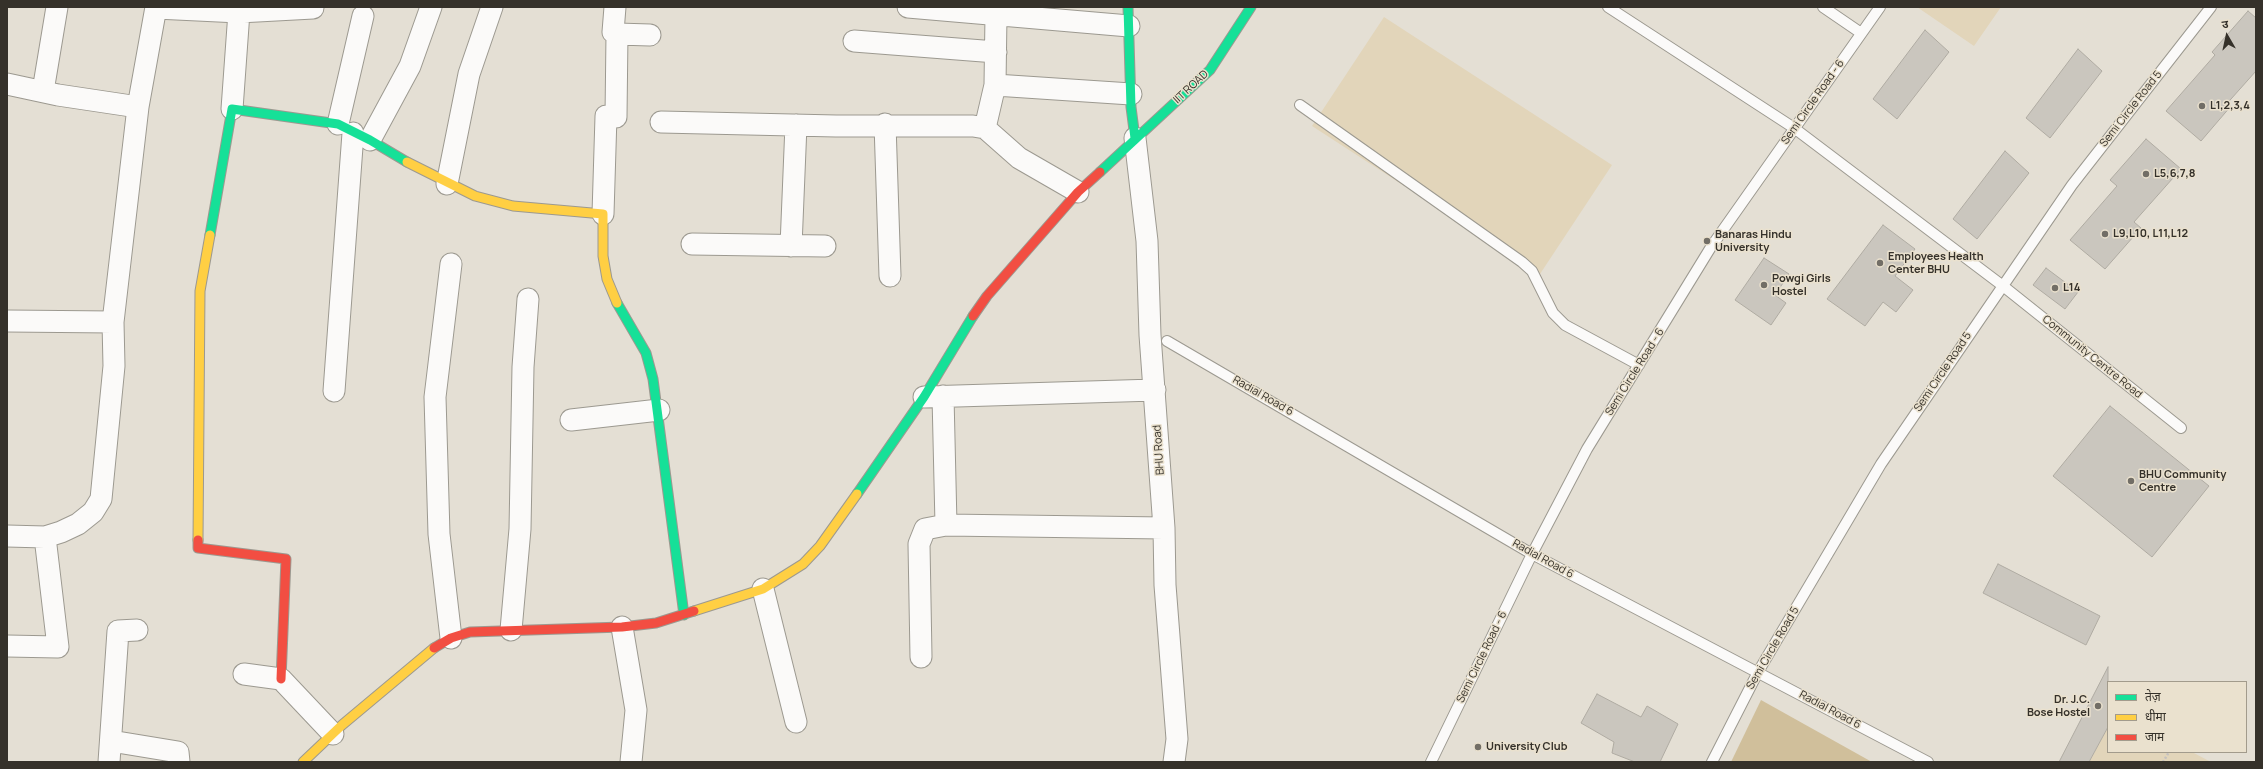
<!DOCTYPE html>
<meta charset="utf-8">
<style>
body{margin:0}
#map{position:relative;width:2263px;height:769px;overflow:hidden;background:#e4dfd4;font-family:Manrope,"Noto Sans Devanagari",sans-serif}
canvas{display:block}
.frame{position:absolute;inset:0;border:8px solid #35312a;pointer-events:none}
.legend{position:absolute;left:2107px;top:681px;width:140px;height:72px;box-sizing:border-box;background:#eae1ce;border:1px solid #a29b8c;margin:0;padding:5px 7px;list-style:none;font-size:12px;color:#35312a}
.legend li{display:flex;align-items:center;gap:8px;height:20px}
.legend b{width:20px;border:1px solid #a29b8c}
.north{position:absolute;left:2207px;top:16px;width:40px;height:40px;-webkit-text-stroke:3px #eae1ce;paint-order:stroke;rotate:351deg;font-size:11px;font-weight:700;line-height:16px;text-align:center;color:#35312a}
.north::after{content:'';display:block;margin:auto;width:14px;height:18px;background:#35312a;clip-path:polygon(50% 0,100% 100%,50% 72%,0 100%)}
</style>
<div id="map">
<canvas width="2263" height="769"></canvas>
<div class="frame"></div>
<ul class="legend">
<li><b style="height:5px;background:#16e098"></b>तेज़</li>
<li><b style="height:5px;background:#ffcf43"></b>धीमा</li>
<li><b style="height:5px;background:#f24e42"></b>जाम</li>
</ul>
<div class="north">उ</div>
</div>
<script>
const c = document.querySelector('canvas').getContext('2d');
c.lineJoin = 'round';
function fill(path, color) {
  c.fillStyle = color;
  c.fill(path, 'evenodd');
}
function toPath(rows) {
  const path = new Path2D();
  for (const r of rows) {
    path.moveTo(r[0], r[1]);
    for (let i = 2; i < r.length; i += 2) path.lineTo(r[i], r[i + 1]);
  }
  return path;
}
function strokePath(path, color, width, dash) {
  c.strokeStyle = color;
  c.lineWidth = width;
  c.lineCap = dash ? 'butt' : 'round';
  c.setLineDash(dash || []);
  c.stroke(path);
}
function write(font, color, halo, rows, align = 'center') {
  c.font = font + ' Manrope,sans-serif';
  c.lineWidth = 3;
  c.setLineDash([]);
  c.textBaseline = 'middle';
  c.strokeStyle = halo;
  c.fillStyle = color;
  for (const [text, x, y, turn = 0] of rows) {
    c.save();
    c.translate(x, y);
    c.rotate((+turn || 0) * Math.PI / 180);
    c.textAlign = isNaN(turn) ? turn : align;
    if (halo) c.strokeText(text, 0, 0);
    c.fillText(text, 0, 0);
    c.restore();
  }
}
fill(toPath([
 [1917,7,2001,7,1974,46],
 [1384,17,1612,165,1540,274,1312,126],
 [2108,727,2108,752,2192,752,2211,762,2089,762]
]), '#e2d5ba');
fill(toPath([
 [1761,700,1872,762,1731,762]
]), '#d0bf9b');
const building = toPath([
 [2248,11,2256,18,2256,71,2223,108,2231,106,2201,141,2166,111,2215,55,2212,52,2248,11],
 [1925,30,1949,52,1897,119,1873,99,1925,30],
 [2078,49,2102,71,2050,138,2026,118,2078,49],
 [2146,139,2181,169,2134,222,2141,228,2105,269,2070,240,2117,186,2110,180,2146,139],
 [2005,151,2029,173,1977,239,1953,219,2005,151],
 [1883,225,1915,249,1895,276,1913,290,1896,312,1883,302,1865,326,1827,299,1883,225],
 [1764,258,1789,274,1775,295,1786,303,1771,325,1735,300,1764,258],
 [2046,268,2078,292,2065,309,2033,285,2046,268],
 [2110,406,2209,486,2152,557,2053,476,2110,406],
 [1998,564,2100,616,2086,645,1983,593,1998,564],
 [2108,667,2108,727,2089,762,2059,762,2108,667],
 [1597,694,1641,717,1647,706,1678,724,1660,762,1635,762,1612,753,1614,742,1581,723,1597,694]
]);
fill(building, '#cac6be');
strokePath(building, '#afaba2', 1);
const lane = toPath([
 [1608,7,1794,128,2003,286,2181,428],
 [1823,7,1861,33],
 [1300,105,1522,262,1532,271,1553,313,1565,325,1639,365],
 [1167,341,1532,554,1928,762],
 [1431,762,1532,554,1587,449,1711,247,1880,7],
 [1712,762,1758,672,1881,464,2072,185,2211,7]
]);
const street = toPath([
 [615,7,613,32,617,34,650,35],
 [908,7,1129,26],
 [156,8,239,12],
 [854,41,996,52],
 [7,84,58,95,138,107,156,7],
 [995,85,1131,94],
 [43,91,57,7],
 [232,109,239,12,313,8],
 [616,117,617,34],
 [661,122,836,126,973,126,985,128,1019,158,1078,192],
 [338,124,363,16],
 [885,124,890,276],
 [985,128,995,85,996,15],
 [1135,138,1147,241,1150,335,1164,528,1165,585,1177,739,1174,762],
 [370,140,410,66,431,7],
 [447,184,469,74,492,7],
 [603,214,606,116],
 [692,244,825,246],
 [791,246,796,125],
 [451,264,435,397,439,534,451,638],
 [7,321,113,322],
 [334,391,353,133],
 [943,396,946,525],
 [924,397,1155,390],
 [571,420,659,410],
 [7,536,45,537,61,532,78,524,93,512,101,499,114,366,113,322,138,107],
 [763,589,796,722],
 [622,627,636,710,631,762],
 [511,630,520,529,523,367,528,299],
 [7,646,58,647,45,537],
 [921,657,919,544,925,529,946,525,1164,528],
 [244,674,281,679,333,734],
 [111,741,178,752,179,762],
 [109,762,118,631,137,630]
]);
const fast = toPath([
 [1128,7,1131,107,1135,138],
 [1100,172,1210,70,1251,7],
 [210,235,232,109,338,124,370,140,407,162],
 [617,303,646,353,653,379,684,615],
 [857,494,924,397,973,316]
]);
const slow = toPath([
 [407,162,475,196,513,206,603,214,603,256,607,279,617,303],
 [198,540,200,291,210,235],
 [694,611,763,589,803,564,820,546,857,494],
 [303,762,342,725,434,648]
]);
const jam = toPath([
 [973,316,987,296,1078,192,1100,172],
 [198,540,198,548,286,559,281,679],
 [434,648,451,638,470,632,622,627,656,623,694,611]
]);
strokePath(lane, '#9c9990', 12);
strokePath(street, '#9c9990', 23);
strokePath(fast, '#9c9990', 11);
strokePath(slow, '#9c9990', 11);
strokePath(jam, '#9c9990', 11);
strokePath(toPath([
 [2163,762,2169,752]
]), '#c4c1bf', 2.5, [2, 2]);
strokePath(lane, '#fbfaf9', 10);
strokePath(street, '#fbfaf9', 21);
strokePath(fast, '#16e098', 9);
strokePath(slow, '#ffcf43', 9);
strokePath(jam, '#f24e42', 9);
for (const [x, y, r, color] of [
 [2202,106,4,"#726e66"],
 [2146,174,4,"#726e66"],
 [2105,234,4,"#726e66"],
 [1707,241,4,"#726e66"],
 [1880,263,4,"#726e66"],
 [1764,285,4,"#726e66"],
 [2055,288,4,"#726e66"],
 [2131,481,4,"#726e66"],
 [2098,706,4,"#726e66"],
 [1478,747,4,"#726e66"]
]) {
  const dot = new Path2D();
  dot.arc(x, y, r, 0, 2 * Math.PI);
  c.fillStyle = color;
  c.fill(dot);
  strokePath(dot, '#eae1ce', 1.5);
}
write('11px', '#35312a', '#eae1ce', [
 ["IIT ROAD",1191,87,-43],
 ["Semi Circle Road - 6",1813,102,-55],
 ["Semi Circle Road 5",2131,109,-52],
 ["Community Centre Road",2092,357,39],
 ["Semi Circle Road - 6",1635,372,-58],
 ["Semi Circle Road 5",1943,372,-56],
 ["Radial Road 6",1263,396,30],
 ["BHU Road",1159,450,-94],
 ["Radial Road 6",1543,559,29],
 ["Semi Circle Road 5",1773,648,-60],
 ["Semi Circle Road - 6",1482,657,-64],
 ["Radial Road 6",1830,710,28]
]);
write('bold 11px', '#35312a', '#eae1ce', [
 ["L1,2,3,4",2210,106],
 ["L5,6,7,8",2154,174],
 ["L9,L10, L11,L12",2113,234],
 ["Banaras Hindu",1715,235],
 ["University",1715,248],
 ["Employees Health",1888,257],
 ["Center BHU",1888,270],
 ["Powgi Girls",1772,279],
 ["Hostel",1772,292],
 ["L14",2063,288],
 ["BHU Community",2139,475],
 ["Centre",2139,488],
 ["Dr. J.C.",2090,700,"right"],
 ["Bose Hostel",2090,713,"right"],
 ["University Club",1486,747]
], 'left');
</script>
